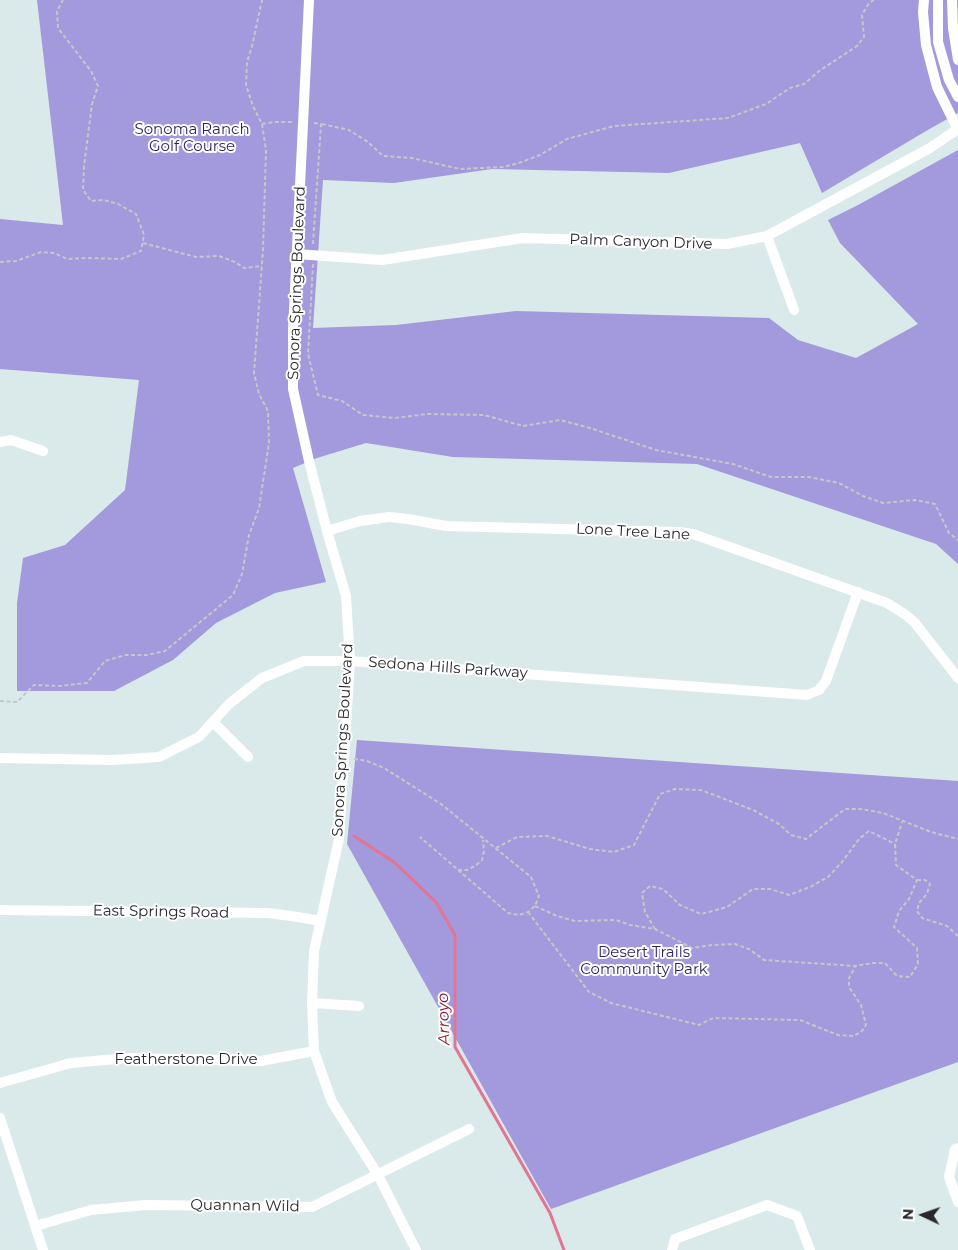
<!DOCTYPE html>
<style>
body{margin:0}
#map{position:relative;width:958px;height:1250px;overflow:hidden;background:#dae9e9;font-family:Montserrat,sans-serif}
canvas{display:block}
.north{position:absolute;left:898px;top:1190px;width:50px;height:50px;-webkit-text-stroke:4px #fff;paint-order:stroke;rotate:273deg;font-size:14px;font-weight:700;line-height:20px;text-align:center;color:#282828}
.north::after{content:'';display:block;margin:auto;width:18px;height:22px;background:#282828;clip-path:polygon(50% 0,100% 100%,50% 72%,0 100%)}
</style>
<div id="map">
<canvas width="958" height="1250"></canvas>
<div class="north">N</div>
</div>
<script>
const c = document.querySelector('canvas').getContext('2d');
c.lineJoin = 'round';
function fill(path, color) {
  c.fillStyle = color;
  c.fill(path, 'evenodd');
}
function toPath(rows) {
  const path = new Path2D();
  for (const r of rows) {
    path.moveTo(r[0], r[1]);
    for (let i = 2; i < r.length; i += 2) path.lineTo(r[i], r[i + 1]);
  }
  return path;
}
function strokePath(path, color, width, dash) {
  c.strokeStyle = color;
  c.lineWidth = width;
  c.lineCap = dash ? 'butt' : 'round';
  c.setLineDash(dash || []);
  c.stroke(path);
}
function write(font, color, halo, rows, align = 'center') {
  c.font = font + ' Montserrat,sans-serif';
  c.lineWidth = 4;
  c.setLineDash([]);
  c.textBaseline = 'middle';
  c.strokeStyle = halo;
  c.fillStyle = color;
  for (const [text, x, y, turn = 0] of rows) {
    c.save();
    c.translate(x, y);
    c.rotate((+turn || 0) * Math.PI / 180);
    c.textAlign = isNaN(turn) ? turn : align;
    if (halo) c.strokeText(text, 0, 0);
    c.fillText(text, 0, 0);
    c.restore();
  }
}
fill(toPath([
 [37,0,958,0,958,113,926,131,822,193,800,143,669,173,492,169,394,183,323,180,313,328,396,325,516,311,769,318,798,340,856,358,918,324,840,243,828,220,858,205,958,150,958,564,936,544,697,464,453,457,366,443,317,458,293,468,326,582,275,593,216,623,173,660,114,691,17,691,17,603,23,558,65,545,125,490,139,380,0,369,0,219,63,225],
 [357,740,958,781,958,1062,551,1209,347,844]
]), '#a29adc');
strokePath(toPath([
 [354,836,394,862,436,902,455,935,455,1047,550,1213,564,1250]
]), '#e47493', 3);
strokePath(toPath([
 [262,124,274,122,292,122],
 [322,124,349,130,368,142,383,156,412,158,460,169,503,167,519,163,540,155,567,139,614,126,728,118,766,104,790,88,804,84,819,71,857,46,864,37,862,15,869,3,874,0],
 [143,243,196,257,219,256,235,262,244,268,262,266],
 [313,244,321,124,314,123],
 [0,262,16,261,41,252,54,253,67,259,87,258,121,259,141,251,144,235,136,214,118,204,104,200,91,201,83,190,84,166,92,104,98,86,91,71,58,28,57,11,63,0],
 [313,264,308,354,318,395,342,401,363,415,394,418,428,414,484,415,523,426,560,420,590,428,656,450,733,464,771,477,809,477,839,483,863,496,883,503,915,500,935,504,949,533,958,540],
 [0,701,17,702,34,685,59,686,87,683,105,661,125,655,147,655,165,651,233,595,242,574,249,535,259,508,269,443,268,411,259,394,254,373,263,250,266,150,262,124,253,106,246,85,247,62,252,46,262,0],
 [354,759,367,761,384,768,441,804,531,877,539,896,535,906,528,912,519,915,508,913,420,837],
 [496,848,517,837,547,836,590,849,614,852,634,845,660,794,675,789,701,790,753,810,779,824,791,835,806,839,845,809,861,809,883,813,931,832,958,839],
 [458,870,467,870,475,866,482,860,484,851,483,840],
 [917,880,925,880,930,884,927,894,919,903,917,911,922,918,947,926,958,936],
 [535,906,557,916,575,921,616,920,630,925,655,929,692,948,712,945,735,944,749,949,764,960,855,966,873,963,885,963,897,976,910,977,918,964,917,948,894,927,899,911,909,899,917,880,896,865,895,844,902,822],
 [528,912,589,992,611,1003,699,1025,713,1018,800,1020,838,1035,854,1036,862,1031,866,1025,861,1005,849,987,849,978,855,967],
 [655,929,645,912,642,893,650,886,663,889,680,905,701,914,727,907,753,889,770,889,789,895,810,887,828,877,842,862,859,839,869,831,895,844]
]), '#c7c7c7', 2, [4, 2.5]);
strokePath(toPath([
 [309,0,293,330,293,389,309,461,327,531,346,596,350,661,339,839,314,951,312,1003,314,1051,332,1102,378,1175,416,1250],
 [924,0,923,12,926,45,937,87,958,130],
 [938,0,938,42,949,80,958,97],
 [952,0,953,28,958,60],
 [767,236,794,310],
 [296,254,382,260,523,238,727,244,767,236,930,148,958,129],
 [0,442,11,440,43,451],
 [327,531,360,521,389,517,408,519,446,526,678,532,693,534,887,603,906,615,915,623,958,678],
 [213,722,248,757],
 [0,758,113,760,159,757,199,737,229,704,262,678,304,661,350,661,807,695,819,690,826,681,858,592],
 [0,910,268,913,298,917,321,921],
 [312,1003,359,1006],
 [0,1083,71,1063,129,1058,261,1061,314,1051],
 [0,1118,43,1250],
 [958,1148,955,1149,949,1177,958,1202],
 [35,1226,91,1210,146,1205,312,1207,469,1129],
 [672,1250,675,1239,767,1205,797,1216,810,1250]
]), '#fff', 10);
write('15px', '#2e1f5e', '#fff', [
 ["Sonoma Ranch",192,130],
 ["Golf Course",192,147],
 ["Desert Trails",644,953],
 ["Community Park",644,970]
]);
write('15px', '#282828', '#fff', [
 ["Palm Canyon Drive",641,242,2],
 ["Sonora Springs Boulevard",297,283,-88],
 ["Lone Tree Lane",633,532,3],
 ["Sedona Hills Parkway",448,668,4],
 ["Sonora Springs Boulevard",343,740,-87],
 ["East Springs Road",161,912,1],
 ["Featherstone Drive",186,1060],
 ["Quannan Wild",245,1206,1]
]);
write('italic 16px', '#8c172e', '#fff', [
 ["Arroyo",444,1019,-92]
]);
</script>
